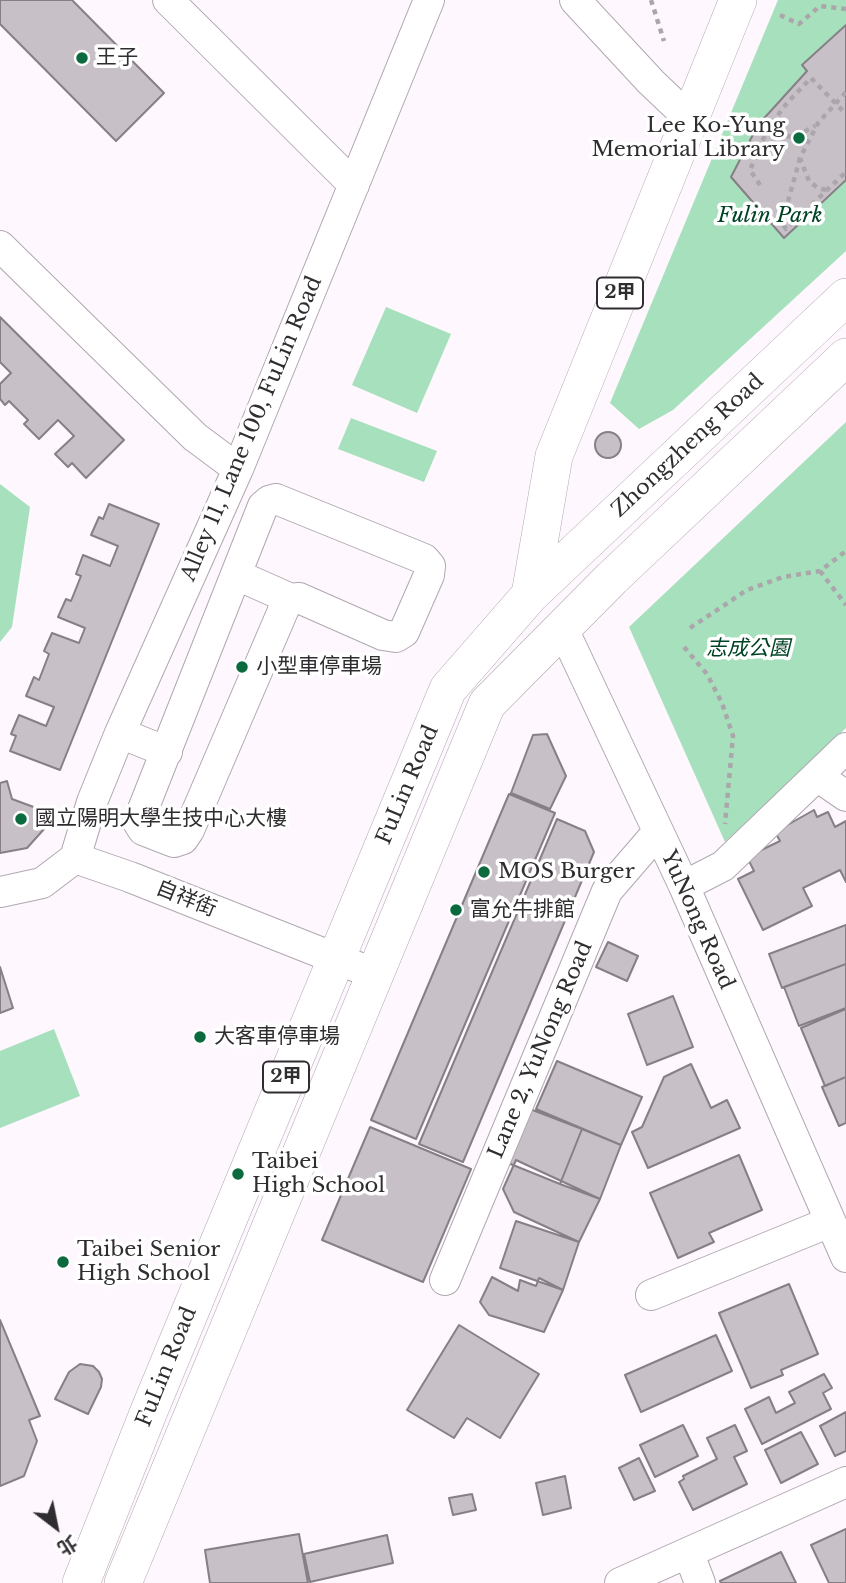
<!DOCTYPE html>
<meta charset="utf-8">
<style>
body{margin:0}
#map{position:relative;width:846px;height:1583px;overflow:hidden;background:#fef7fe;font-family:"Libre Baskerville","Noto Sans TC",serif}
canvas{display:block}
.north{position:absolute;left:21px;top:1492px;width:70px;height:70px;-webkit-text-stroke:5px #fff;paint-order:stroke;rotate:148deg;font-size:19px;font-weight:700;line-height:28px;text-align:center;color:#302d30}
.north::after{content:'';display:block;margin:auto;width:24px;height:32px;background:#302d30;clip-path:polygon(50% 0,100% 100%,50% 72%,0 100%)}
</style>
<div id="map">
<canvas width="846" height="1583"></canvas>
<div class="north">北</div>
</div>
<script>
const c = document.querySelector('canvas').getContext('2d');
c.lineJoin = 'round';
function fill(path, color) {
  c.fillStyle = color;
  c.fill(path, 'evenodd');
}
function toPath(rows) {
  const path = new Path2D();
  for (const r of rows) {
    if (r.length === 3) {
      path.moveTo(r[0] + r[2], r[1]);
      path.arc(r[0], r[1], r[2], 0, 2 * Math.PI);
      continue;
    }
    path.moveTo(r[0], r[1]);
    for (let i = 2; i < r.length; i += 2) path.lineTo(r[i], r[i + 1]);
  }
  return path;
}
function strokePath(path, color, width, dash) {
  c.strokeStyle = color;
  c.lineWidth = width;
  c.lineCap = dash ? 'butt' : 'round';
  c.setLineDash(dash || []);
  c.stroke(path);
}
function write(font, color, halo, rows, align = 'center') {
  c.font = font + ' "Libre Baskerville","Noto Sans TC",serif';
  c.lineWidth = 7;
  c.setLineDash([]);
  c.textBaseline = 'middle';
  c.strokeStyle = halo;
  c.fillStyle = color;
  for (const [text, x, y, turn = 0] of rows) {
    c.save();
    c.translate(x, y);
    c.rotate((+turn || 0) * Math.PI / 180);
    c.textAlign = isNaN(turn) ? turn : align;
    if (halo) c.strokeText(text, 0, 0);
    c.fillText(text, 0, 0);
    c.restore();
  }
}
fill(toPath([
 [778,0,846,0,846,251,673,410,639,429,610,403],
 [386,307,451,334,417,413,352,385],
 [351,418,437,451,424,482,338,449],
 [846,422,846,728,725,842,629,627],
 [0,484,30,507,12,627,0,642],
 [54,1029,80,1096,0,1128,0,1051]
]), '#a7e0bc');
const building = toPath([
 [0,0,72,0,164,93,116,141,0,24,0,0],
 [846,25,846,180,784,238,731,177,758,125,807,71,802,65,846,25],
 [0,317,124,440,86,478,72,463,68,467,55,454,74,436,58,420,39,439,24,424,28,420,9,401,5,405,0,399,0,384,11,373,0,362,0,317],
 [608,445,13],
 [109,504,159,524,60,770,10,751,16,736,11,734,19,715,46,726,54,707,26,696,34,677,39,680,49,654,44,651,52,633,79,643,85,628,58,617,66,599,71,601,81,576,76,574,83,555,110,566,118,546,91,535,99,517,103,519,109,504],
 [547,734,566,776,550,809,511,793,533,735,547,734],
 [7,781,12,799,39,809,45,828,27,848,0,853,0,783,7,781],
 [509,794,555,813,416,1139,371,1120,509,794],
 [814,810,817,817,828,812,835,827,846,821,846,882,840,870,803,888,812,906,763,930,738,879,754,871,747,857,780,841,775,832,814,810],
 [557,819,585,831,594,852,463,1162,419,1144,557,819],
 [846,925,846,964,782,988,769,954,846,925],
 [608,942,638,956,627,981,596,967,608,942],
 [846,964,846,1008,799,1026,784,987,846,964],
 [0,967,13,1008,0,1013,0,967],
 [673,996,693,1047,647,1065,628,1014,673,996],
 [846,1009,846,1077,825,1086,801,1028,846,1009],
 [557,1061,642,1097,621,1145,536,1109,557,1061],
 [691,1064,711,1108,727,1100,740,1128,648,1168,632,1132,642,1127,664,1077,691,1064],
 [846,1077,846,1123,839,1126,822,1087,846,1077],
 [530,1109,582,1129,560,1184,508,1163,530,1109],
 [370,1127,471,1169,423,1282,322,1240,370,1127],
 [582,1129,621,1145,600,1199,560,1184,582,1129],
 [739,1155,762,1210,709,1233,714,1242,678,1258,650,1193,739,1155],
 [516,1160,600,1199,579,1242,514,1212,503,1189,516,1160],
 [516,1221,579,1242,563,1290,500,1268,516,1221],
 [492,1277,518,1291,520,1280,536,1286,539,1278,563,1290,544,1332,489,1315,480,1302,492,1277],
 [789,1284,818,1354,781,1370,783,1375,751,1388,719,1313,789,1284],
 [0,1320,40,1416,29,1420,37,1441,24,1476,0,1486,0,1320],
 [459,1325,539,1374,500,1438,467,1418,454,1438,407,1410,459,1325],
 [716,1335,732,1371,641,1412,625,1375,716,1335],
 [80,1364,93,1366,99,1372,102,1379,101,1387,88,1414,55,1399,69,1372,80,1364],
 [824,1374,832,1388,823,1393,831,1409,762,1444,745,1409,769,1397,776,1413,795,1403,789,1392,824,1374],
 [846,1412,846,1451,835,1456,820,1426,846,1412],
 [683,1425,698,1456,655,1477,640,1445,683,1425],
 [735,1425,747,1451,734,1457,747,1484,693,1510,679,1482,684,1479,683,1476,717,1459,707,1438,735,1425],
 [801,1432,818,1464,781,1483,765,1450,801,1432],
 [639,1458,655,1491,634,1500,619,1468,639,1458],
 [565,1476,571,1508,543,1515,536,1483,565,1476],
 [472,1494,476,1510,453,1515,449,1498,472,1494],
 [846,1529,846,1583,829,1583,811,1545,846,1529],
 [299,1534,308,1583,210,1583,205,1550,299,1534],
 [387,1535,393,1563,310,1582,304,1554,387,1535],
 [781,1552,796,1583,721,1583,720,1581,781,1552]
]);
fill(building, '#c8c0c7');
strokePath(building, '#877f86', 2);
const minor = toPath([
 [168,0,354,185],
 [575,0,651,82,691,120],
 [0,246,195,437,238,469],
 [276,499,424,559,430,566,429,575,404,632,396,637,383,635,299,598,291,599,285,606,189,830,183,839,174,842,143,830,138,822,263,506,269,501,276,499],
 [237,575,291,599],
 [562,627,684,886,846,1257],
 [120,733,167,752],
 [817,776,846,796],
 [75,858,92,802,120,733,238,469,429,0],
 [684,886,723,866,846,748],
 [0,892,42,883,75,858,130,877,375,974],
 [445,1280,607,891,657,833],
 [651,1295,830,1222],
 [689,1554,700,1583],
 [620,1583,846,1482]
]);
const major = toPath([
 [530,595,554,456,738,0],
 [81,1583,149,1411,448,689,530,595,846,297],
 [123,1583,487,704,612,578,846,357]
]);
strokePath(minor, '#b0a8b0', 32);
strokePath(major, '#b0a8b0', 38);
strokePath(toPath([
 [651,0,664,41],
 [780,15,799,24,820,6,846,9],
 [768,128,779,135,794,137,815,126],
 [800,158,782,223,786,229,846,172],
 [760,185,750,170,768,128,787,103,811,78,846,114],
 [826,190,818,188,809,181,800,158,818,123,846,92],
 [820,571,846,605],
 [690,628,747,590,783,577,820,571,846,551],
 [684,647,707,674,722,703,733,736,725,824]
]), '#aba6ab', 4.5, [5, 5]);
strokePath(minor, '#fff', 30);
strokePath(major, '#fff', 37);
for (const [x, y, r, color] of [
 [82,58,7,"#0b6b3f"],
 [799,138,7,"#0b6b3f"],
 [242,667,7,"#0b6b3f"],
 [21,819,7,"#0b6b3f"],
 [484,872,7,"#0b6b3f"],
 [456,910,7,"#0b6b3f"],
 [200,1037,7,"#0b6b3f"],
 [238,1174,7,"#0b6b3f"],
 [63,1262,7,"#0b6b3f"]
]) {
  const dot = new Path2D();
  dot.arc(x, y, r, 0, 2 * Math.PI);
  c.fillStyle = color;
  c.fill(dot);
  strokePath(dot, '#fff', 2.5);
}
for (const [x, y, w] of [
 [620,293,46],
 [286,1077,46]
]) {
  const box = new Path2D();
  box.roundRect(x - w / 2, y - 15.5, w, 31, 5);
  c.fillStyle = '#fff';
  c.fill(box);
  strokePath(box, '#302d30', 2);
}
write('bold 19px', '#302d30', null, [
 ["2甲",620,293],
 ["2甲",286,1077]
]);
write('21px', '#302d30', '#fff', [
 ["王子",96,58],
 ["Lee Ko-Yung",785,126,"right"],
 ["Memorial Library",785,150,"right"],
 ["小型車停車場",256,667],
 ["國立陽明大學生技中心大樓",35,819],
 ["MOS Burger",498,872],
 ["富允牛排館",470,910],
 ["大客車停車場",214,1037],
 ["Taibei",252,1162],
 ["High School",252,1186],
 ["Taibei Senior",77,1250],
 ["High School",77,1274]
], 'left');
write('italic 21px', '#004224', '#fff', [
 ["Fulin Park",770,216],
 ["志成公園",748,649]
]);
write('21px', '#302d30', '#fff', [
 ["Alley 11, Lane 100, FuLin Road",252,429,-67],
 ["Zhongzheng Road",688,446,-43],
 ["FuLin Road",408,785,-67],
 ["自祥街",186,899,22],
 ["YuNong Road",697,920,66],
 ["Lane 2, YuNong Road",541,1050,-67],
 ["FuLin Road",167,1367,-68]
]);
</script>
